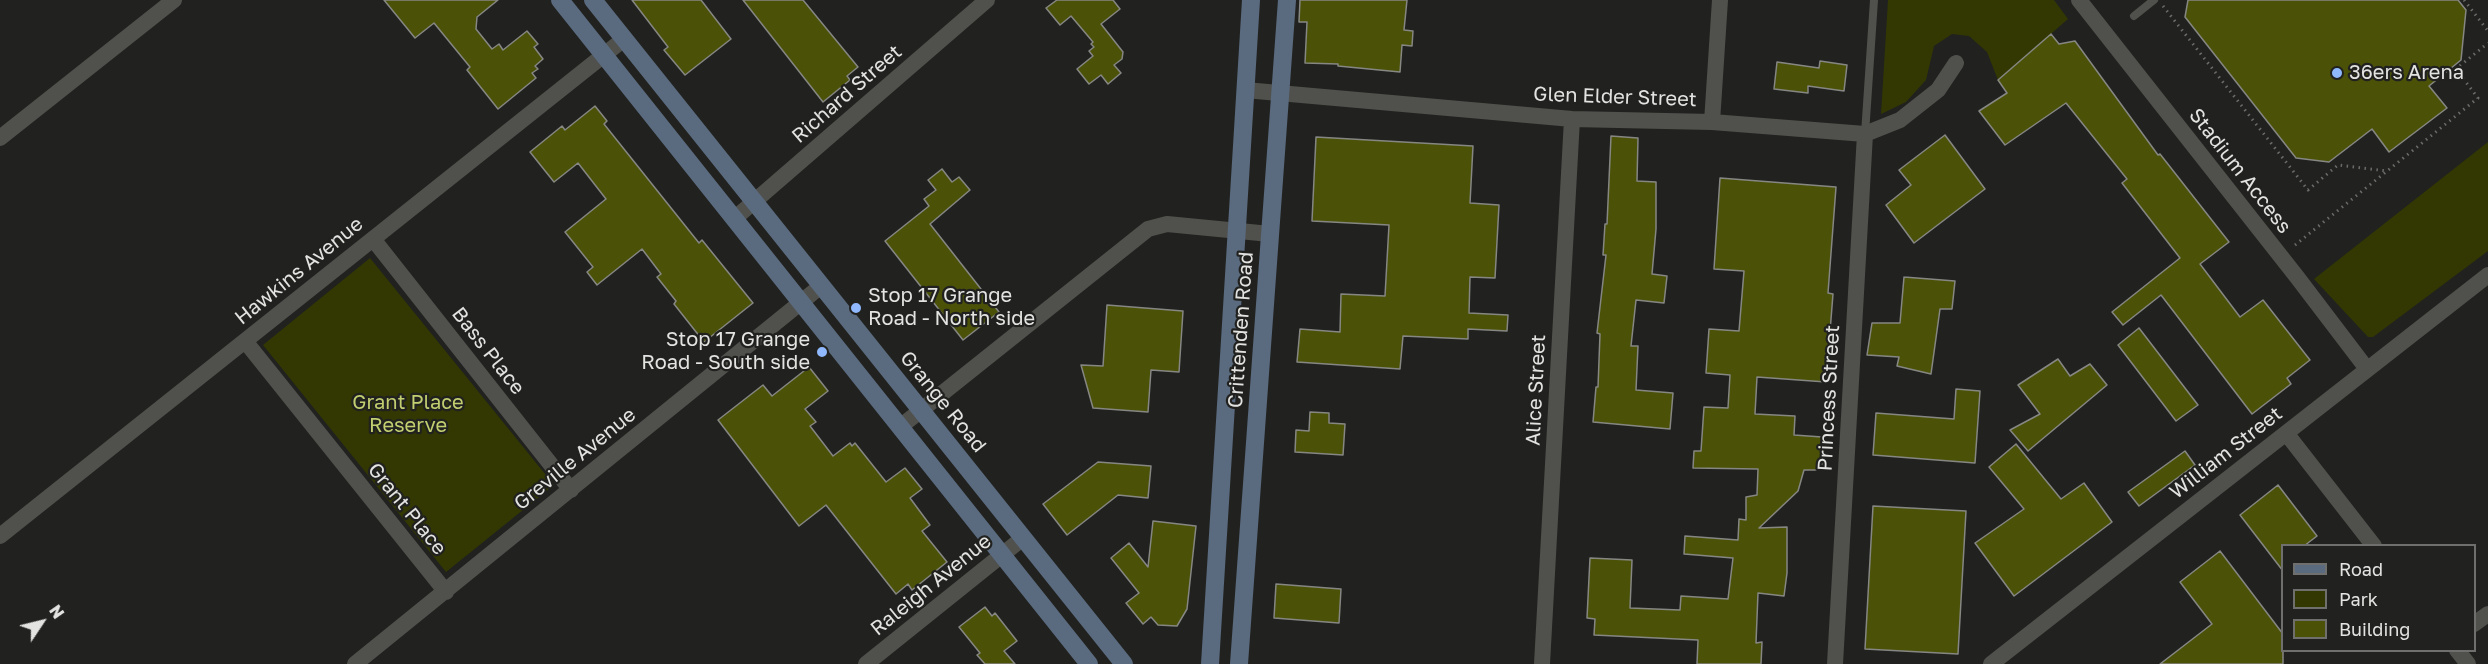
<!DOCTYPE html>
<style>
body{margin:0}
#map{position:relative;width:2488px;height:664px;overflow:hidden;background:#21221f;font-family:"Golos Text",sans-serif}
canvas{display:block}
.legend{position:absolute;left:2281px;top:544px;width:195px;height:108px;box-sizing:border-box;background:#21221f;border:2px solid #6f706d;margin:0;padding:8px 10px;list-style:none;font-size:18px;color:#e3e4e1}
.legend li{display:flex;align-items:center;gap:12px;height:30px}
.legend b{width:30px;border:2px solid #6f706d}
.north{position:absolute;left:12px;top:592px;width:60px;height:60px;-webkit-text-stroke:4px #21221f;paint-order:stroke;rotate:55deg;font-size:16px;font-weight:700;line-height:24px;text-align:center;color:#e3e4e1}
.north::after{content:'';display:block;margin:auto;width:21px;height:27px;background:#e3e4e1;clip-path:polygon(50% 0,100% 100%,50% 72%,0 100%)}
</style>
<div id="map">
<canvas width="2488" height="664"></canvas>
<ul class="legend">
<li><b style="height:8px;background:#5a6a7f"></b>Road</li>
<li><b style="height:16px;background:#333802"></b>Park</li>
<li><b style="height:16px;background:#4b5208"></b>Building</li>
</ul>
<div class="north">N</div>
</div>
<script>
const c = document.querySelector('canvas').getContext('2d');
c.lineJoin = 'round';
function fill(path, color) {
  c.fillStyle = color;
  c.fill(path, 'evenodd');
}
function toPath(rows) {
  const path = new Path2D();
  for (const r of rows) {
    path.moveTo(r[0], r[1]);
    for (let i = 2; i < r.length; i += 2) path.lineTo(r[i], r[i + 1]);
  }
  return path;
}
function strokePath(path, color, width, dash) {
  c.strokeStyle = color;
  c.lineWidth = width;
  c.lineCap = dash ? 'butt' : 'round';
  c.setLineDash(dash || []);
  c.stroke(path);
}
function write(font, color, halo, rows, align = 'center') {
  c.font = font + ' "Golos Text",sans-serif';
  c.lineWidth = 4.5;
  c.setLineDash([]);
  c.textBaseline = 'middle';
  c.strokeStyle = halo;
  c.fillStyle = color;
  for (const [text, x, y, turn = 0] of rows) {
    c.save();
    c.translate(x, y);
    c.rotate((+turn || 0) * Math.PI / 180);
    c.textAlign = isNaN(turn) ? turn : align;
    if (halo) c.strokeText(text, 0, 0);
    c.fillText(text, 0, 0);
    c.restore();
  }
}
fill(toPath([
 [1888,0,2054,0,2068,19,1998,80,1987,52,1969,36,1952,34,1934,46,1926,80,1906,102,1881,114],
 [2488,142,2488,251,2373,337,2368,337,2314,279],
 [370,258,554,485,446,572,263,345]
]), '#333802');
const building = toPath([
 [384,0,498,0,477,17,476,29,492,49,499,44,503,50,527,31,538,44,534,47,543,59,535,66,538,69,532,73,536,78,498,109,467,70,470,67,434,23,415,38,384,0],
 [632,0,701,0,731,39,685,75,664,50,668,47,632,0],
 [743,0,803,0,858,67,847,76,850,80,823,102,743,0],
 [1057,0,1113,0,1120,9,1101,24,1123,52,1122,59,1114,65,1121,73,1108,84,1101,75,1089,84,1077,69,1093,56,1089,51,1094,47,1091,44,1093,42,1071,16,1060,25,1046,8,1057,0],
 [1300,0,1407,0,1404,30,1413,31,1412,46,1402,45,1400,72,1338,66,1338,64,1305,63,1307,22,1299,22,1300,0],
 [2188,0,2458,0,2466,10,2461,60,2429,86,2447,108,2389,152,2372,129,2329,162,2296,158,2185,17,2188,0],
 [2051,34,2059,44,2075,41,2158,155,2160,154,2229,242,2200,264,2240,317,2263,300,2310,360,2287,378,2291,384,2252,414,2161,295,2123,325,2112,312,2180,258,2122,183,2127,179,2066,103,2005,145,1979,111,2007,93,1998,80,2051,34],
 [1820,61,1847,65,1844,91,1808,86,1808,93,1774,89,1777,62,1819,68,1820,61],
 [595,106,607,121,604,124,699,243,702,240,753,303,704,342,674,304,676,301,657,277,661,274,642,249,597,285,587,272,593,267,565,232,606,199,578,163,554,182,530,152,562,126,565,130,595,106],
 [1945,135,1985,189,1914,243,1886,205,1911,185,1899,170,1945,135],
 [1611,136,1638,138,1637,181,1656,182,1656,229,1652,274,1667,276,1664,303,1636,300,1631,346,1638,346,1636,390,1673,393,1670,429,1593,422,1596,387,1598,387,1600,334,1597,333,1606,255,1603,255,1605,224,1607,224,1611,136],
 [1316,137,1473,146,1470,203,1499,205,1495,278,1470,277,1469,313,1508,315,1507,331,1468,329,1468,339,1403,336,1400,369,1297,362,1300,329,1340,332,1341,294,1385,296,1389,225,1312,221,1316,137],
 [942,169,952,182,959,177,970,190,930,224,999,312,963,340,885,241,929,206,924,199,936,190,928,180,942,169],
 [1720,178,1836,187,1828,293,1833,294,1826,382,1757,377,1755,414,1795,416,1794,435,1822,437,1822,470,1804,470,1798,491,1759,528,1787,527,1787,573,1784,596,1758,593,1756,643,1762,642,1761,664,1697,664,1698,640,1594,635,1595,619,1587,618,1590,558,1632,560,1630,608,1680,610,1681,596,1728,599,1733,558,1684,554,1685,536,1738,540,1739,519,1746,520,1746,497,1757,495,1758,469,1693,468,1694,451,1701,451,1704,407,1728,408,1730,375,1706,373,1709,329,1739,331,1744,271,1714,269,1720,178],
 [1904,277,1955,281,1952,309,1940,309,1931,374,1897,366,1899,357,1867,355,1872,323,1900,323,1904,277],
 [1107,305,1183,311,1179,372,1151,370,1148,412,1093,408,1081,365,1103,366,1107,305],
 [2139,328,2198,405,2176,421,2118,345,2139,328],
 [2058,359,2070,376,2090,364,2107,385,2028,451,2010,430,2040,414,2018,385,2058,359],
 [809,367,828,391,805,409,816,422,810,426,833,456,850,443,852,446,855,443,886,482,905,468,922,489,910,498,930,525,922,531,947,562,912,590,908,584,896,594,826,505,799,526,718,420,763,385,772,396,809,367],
 [1956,389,1980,391,1975,463,1873,455,1876,413,1954,419,1956,389],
 [1310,412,1329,413,1329,423,1345,424,1343,455,1295,452,1296,430,1309,431,1310,412],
 [2016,444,2061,499,2084,483,2112,522,2014,596,1975,543,2024,509,1989,467,2016,444],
 [2185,451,2195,465,2139,506,2128,492,2185,451],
 [1098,462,1151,466,1148,498,1118,495,1067,535,1043,504,1098,462],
 [2278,485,2317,536,2304,546,2283,546,2283,571,2240,515,2278,485],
 [1873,506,1966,511,1958,654,1865,649,1873,506],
 [1153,521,1196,526,1187,609,1177,626,1158,625,1151,617,1143,624,1126,603,1139,593,1111,558,1129,543,1148,567,1153,521],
 [2220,551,2283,634,2283,664,2160,664,2212,624,2180,582,2220,551],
 [1276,584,1341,589,1339,623,1274,618,1276,584],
 [985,607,992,616,995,613,1017,641,1004,651,1015,664,985,664,977,655,980,653,959,627,985,607]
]);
fill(building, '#4b5208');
strokePath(building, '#868783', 1.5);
strokePath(toPath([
 [2464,0,2488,31],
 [2163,6,2308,190,2338,165,2387,171],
 [2295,245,2478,98,2456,69,2488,43]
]), '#6b6c69', 3, [1.5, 4.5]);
strokePath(toPath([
 [2134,16,2154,0],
 [1865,134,1874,0]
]), '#50514d', 8);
strokePath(toPath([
 [2079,0,2297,277,2367,369],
 [1245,90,1572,119,1712,122,1865,134,1900,120,1938,90,1956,63],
 [1712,122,1720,0],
 [0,138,174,0],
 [734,219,987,0],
 [373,239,571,490],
 [245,341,446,592],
 [900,427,1148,229,1167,224,1270,234],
 [2286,433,2374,546],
 [0,536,624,39],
 [2474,624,2488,614],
 [2457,650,2468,664],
 [355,664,821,286],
 [866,664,1023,538],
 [1542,664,1572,119],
 [1835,664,1865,134],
 [1991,664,2488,275]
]), '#50514d', 16);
strokePath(toPath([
 [560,0,1089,664],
 [593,0,1124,664],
 [1210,664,1251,0],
 [1239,664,1287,0]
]), '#5a6a7f', 18);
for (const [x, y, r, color] of [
 [2337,73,6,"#8fb8fd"],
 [856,308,6,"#8fb8fd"],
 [822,352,6,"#8fb8fd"]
]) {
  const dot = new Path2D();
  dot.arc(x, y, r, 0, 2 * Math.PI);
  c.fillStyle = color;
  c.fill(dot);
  strokePath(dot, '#21221f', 2);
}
write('20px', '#e3e4e1', '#21221f', [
 ["36ers Arena",2349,73],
 ["Stop 17 Grange",868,296],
 ["Road - North side",868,319],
 ["Stop 17 Grange",810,340,"right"],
 ["Road - South side",810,363,"right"]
], 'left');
write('20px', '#e3e4e1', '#21221f', [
 ["Richard Street",847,94,-41],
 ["Glen Elder Street",1615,97,2],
 ["Stadium Access",2240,171,52],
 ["Hawkins Avenue",299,271,-39],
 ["Crittenden Road",1241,330,-86],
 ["Bass Place",488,351,52],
 ["Alice Street",1536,390,-87],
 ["Princess Street",1829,398,-87],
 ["Grange Road",943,402,51],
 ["William Street",2226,453,-38],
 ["Greville Avenue",575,459,-39],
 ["Grant Place",407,509,51],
 ["Raleigh Avenue",931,585,-39]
]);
write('20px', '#c2ce6f', '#21221f', [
 ["Grant Place",408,403],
 ["Reserve",408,426]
]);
</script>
